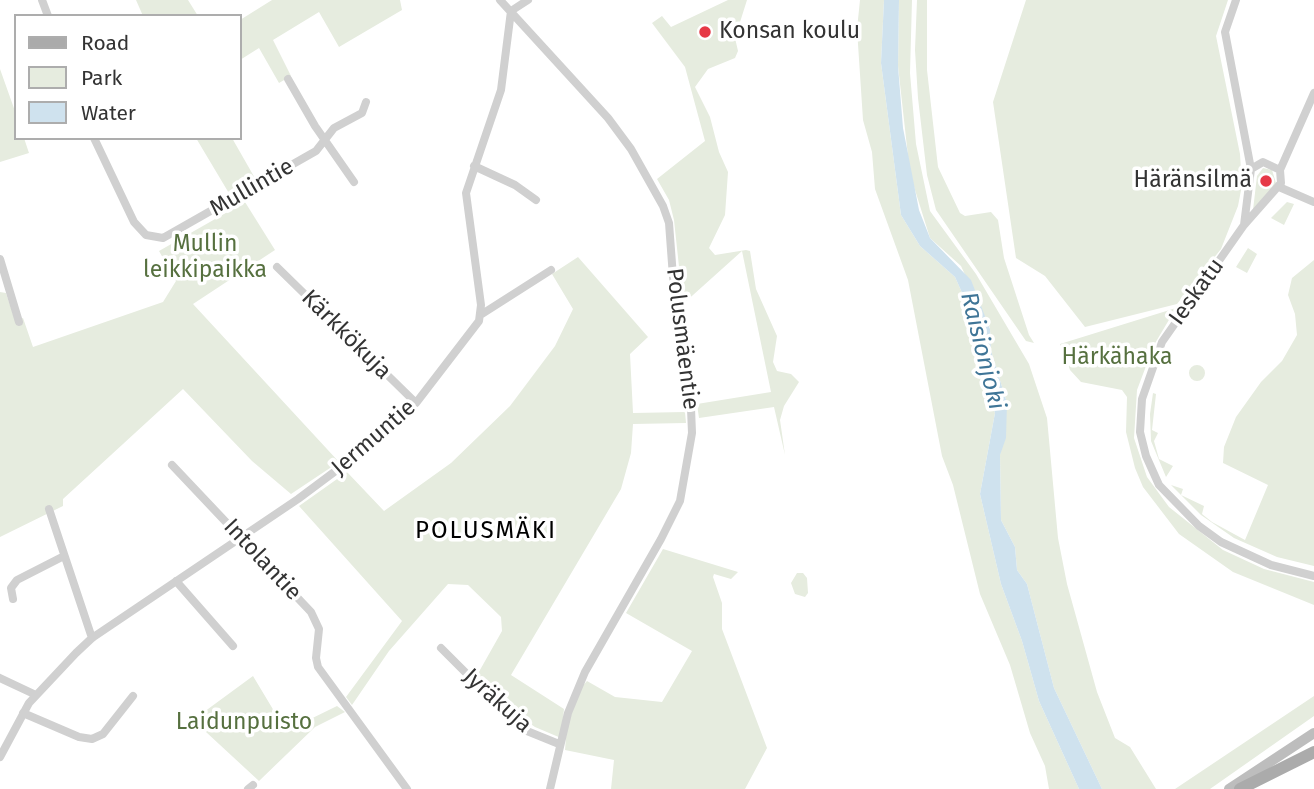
<!DOCTYPE html>
<meta charset="utf-8">
<style>
body{margin:0}
#map{position:relative;width:1314px;height:789px;overflow:hidden;background:#fff;font-family:"Fira Sans",sans-serif}
canvas{display:block}
.legend{position:absolute;left:14px;top:14px;width:228px;height:126px;box-sizing:border-box;background:#fff;border:2px solid #adadad;margin:0;padding:9px 12px;list-style:none;font-size:21px;color:#333}
.legend li{display:flex;align-items:center;gap:14px;height:35px}
.legend b{width:35px;border:2px solid #adadad}
</style>
<div id="map">
<canvas width="1314" height="789"></canvas>
<ul class="legend">
<li><b style="height:9px;background:#ababab"></b>Road</li>
<li><b style="height:19px;background:#e6ecdf"></b>Park</li>
<li><b style="height:19px;background:#cfe2ee"></b>Water</li>
</ul>
</div>
<script>
const c = document.querySelector('canvas').getContext('2d');
c.lineJoin = 'round';
function fill(path, color) {
  c.fillStyle = color;
  c.fill(path, 'evenodd');
}
function toPath(rows) {
  const path = new Path2D();
  for (const r of rows) {
    if (r.length === 3) {
      path.moveTo(r[0] + r[2], r[1]);
      path.arc(r[0], r[1], r[2], 0, 2 * Math.PI);
      continue;
    }
    path.moveTo(r[0], r[1]);
    for (let i = 2; i < r.length; i += 2) path.lineTo(r[i], r[i + 1]);
  }
  return path;
}
function strokePath(path, color, width, dash) {
  c.strokeStyle = color;
  c.lineWidth = width;
  c.lineCap = dash ? 'butt' : 'round';
  c.setLineDash(dash || []);
  c.stroke(path);
}
function write(font, color, halo, rows, align = 'center') {
  c.font = font + ' "Fira Sans",sans-serif';
  c.lineWidth = 7;
  c.setLineDash([]);
  c.textBaseline = 'middle';
  c.strokeStyle = halo;
  c.fillStyle = color;
  for (const [text, x, y, turn = 0] of rows) {
    c.save();
    c.translate(x, y);
    c.rotate((+turn || 0) * Math.PI / 180);
    c.textAlign = isNaN(turn) ? turn : align;
    if (halo) c.strokeText(text, 0, 0);
    c.fillText(text, 0, 0);
    c.restore();
  }
}
fill(toPath([
 [136,0,188,0,198,16,143,16],
 [272,0,400,0,402,10,339,47,319,12,273,40,291,76,279,83,259,48,240,60,240,20],
 [728,0,747,0,735,38,738,51,735,58,708,69,695,87,710,117,719,152,728,172,725,215,709,248,715,255,746,250,750,251,756,289,777,336,773,362,777,371,791,374,799,382,784,406,780,420,785,455,774,407,699,418,697,404,771,392,742,251,683,304,674,220,669,200,657,179,705,141,685,67,652,23,662,16,671,27],
 [860,0,884,0,881,63,901,215,920,246,955,277,968,306,967,322,995,413,980,494,1001,584,1022,641,1039,701,1079,789,1049,789,1045,766,1030,733,1010,665,980,594,953,485,942,456,908,280,875,189,872,152,863,120,857,29],
 [899,0,912,0,910,73,916,144,930,211,976,274,1029,364,1047,418,1058,538,1067,584,1097,692,1115,738,1130,747,1156,789,1102,789,1054,688,1027,584,1017,570,1015,547,1001,520,1000,455,1007,403,991,351,990,328,961,266,930,238,910,174,898,66],
 [917,0,927,0,927,70,938,167,960,213,965,216,991,212,998,220,1004,258,1029,335,1034,343,1026,341,936,210,927,175,918,98,915,50],
 [1026,0,1228,0,1216,36,1240,154,1242,185,1238,206,1221,249,1177,304,1085,327,1045,276,1016,258,993,102],
 [0,69,16,114,16,138,24,138,29,153,0,162],
 [196,138,232,138,256,180,230,195],
 [1263,168,1272,170,1276,183,1253,210,1257,176],
 [245,202,275,250,193,304,339,462,291,494,252,461,183,389,63,499,63,506,0,537,0,292,6,293,15,320,23,318,33,347,163,302,176,281,159,251],
 [1287,202,1294,204,1284,225,1271,218],
 [1248,248,1257,254,1247,273,1236,267],
 [578,257,648,337,630,354,633,413,685,412,686,423,633,424,631,453,621,489,511,675,564,709,561,738,535,727,522,718,476,677,502,631,501,617,468,585,448,584,389,651,352,705,346,697,402,621,299,506,347,472,384,511,451,463,510,406,555,346,573,309,552,274],
 [1314,260,1314,566,1277,557,1234,538,1201,515,1171,485,1183,489,1181,495,1204,506,1202,514,1212,522,1245,540,1268,485,1223,463,1224,447,1236,417,1261,382,1282,361,1297,335,1295,314,1288,295,1292,278],
 [1176,308,1154,345,1137,390,1134,438,1147,477,1169,507,1223,550,1264,569,1314,582,1314,605,1233,572,1179,534,1143,487,1135,468,1126,432,1127,397,1122,390,1081,382,1070,370,1060,344],
 [1197,373,8],
 [1153,393,1156,394,1152,430,1158,433,1154,441,1159,459,1173,466,1166,477,1151,441,1150,414],
 [663,549,738,572,731,579,714,574,713,577,722,603,722,629,767,748,745,789,611,789,614,760,565,750,568,713,576,693,587,681,615,697,662,702,692,651,626,613],
 [797,573,803,573,807,578,808,593,805,597,795,594,791,583],
 [253,676,286,731,337,706,345,712,315,727,259,781,193,720],
 [1314,696,1314,716,1210,789,1175,789]
]), '#e6ecdf');
fill(toPath([
 [884,0,899,0,898,66,903,128,919,210,930,238,971,280,990,329,991,351,1007,403,1006,438,1000,455,1001,520,1015,547,1017,570,1027,584,1054,688,1102,789,1079,789,1039,701,1022,641,1001,584,980,494,995,413,967,322,968,306,955,277,920,246,901,215,881,63]
]), '#cfe2ee');
strokePath(toPath([
 [42,0,48,16],
 [500,0,608,118,631,149,663,206,669,223,673,277,690,384,692,433,680,501,661,539,585,672,568,713,550,789],
 [1236,0,1225,32,1251,169,1244,225,1162,342,1142,399,1140,432,1146,456,1159,485,1199,526,1221,542,1271,565,1314,576],
 [288,79,315,126,354,182],
 [94,138,134,222,146,235,163,238,316,151,334,128,362,113,366,102],
 [474,166,515,185,536,200],
 [1251,169,1263,162,1280,170],
 [1279,187,1314,202],
 [1244,225,1281,183,1280,170,1314,93],
 [0,259,19,322],
 [277,267,416,403],
 [482,314,551,270],
 [172,465,311,612,319,629,316,658,318,667,407,789],
 [49,509,92,638],
 [176,581,233,646],
 [13,599,11,588,17,580,64,556],
 [441,648,522,729,559,744],
 [0,678,36,695],
 [23,713,79,737,92,739,103,734,133,696],
 [0,757,29,703,76,653,92,638,298,499,365,449,416,403,479,321,481,305,466,193,501,90,511,11,528,0],
 [248,789,253,785]
]), '#d0d0d0', 8);
strokePath(toPath([
 [1229,789,1314,733]
]), '#bdbdbd', 10);
strokePath(toPath([
 [1240,789,1314,752]
]), '#ababab', 12);
for (const [x, y, r, color] of [
 [705,32,7,"#e63946"],
 [1266,181,7,"#e63946"]
]) {
  const dot = new Path2D();
  dot.arc(x, y, r, 0, 2 * Math.PI);
  c.fillStyle = color;
  c.fill(dot);
  strokePath(dot, '#fff', 2.5);
}
write('23px', '#333', '#fff', [
 ["Konsan koulu",719,32],
 ["Häränsilmä",1252,181,"right"]
], 'left');
write('23px', '#333', '#fff', [
 ["Mullintie",252,188,-30],
 ["Ieskatu",1197,292,-54],
 ["Kärkkökuja",346,335,45],
 ["Polusmäentie",682,339,83],
 ["Jermuntie",374,438,-41],
 ["Intolantie",262,560,47],
 ["Jyräkuja",497,701,42]
]);
write('23px', '#56703f', '#fff', [
 ["Mullin",205,245],
 ["leikkipaikka",205,271],
 ["Härkähaka",1117,358],
 ["Laidunpuisto",244,723]
]);
write('italic 24px', '#3f7597', '#fff', [
 ["Raisionjoki",982,351,76]
]);
c.letterSpacing = '2px';
write('24px', '#000', '#fff', [
 ["POLUSMÄKI",486,531]
]);
c.letterSpacing = '0px';
</script>
